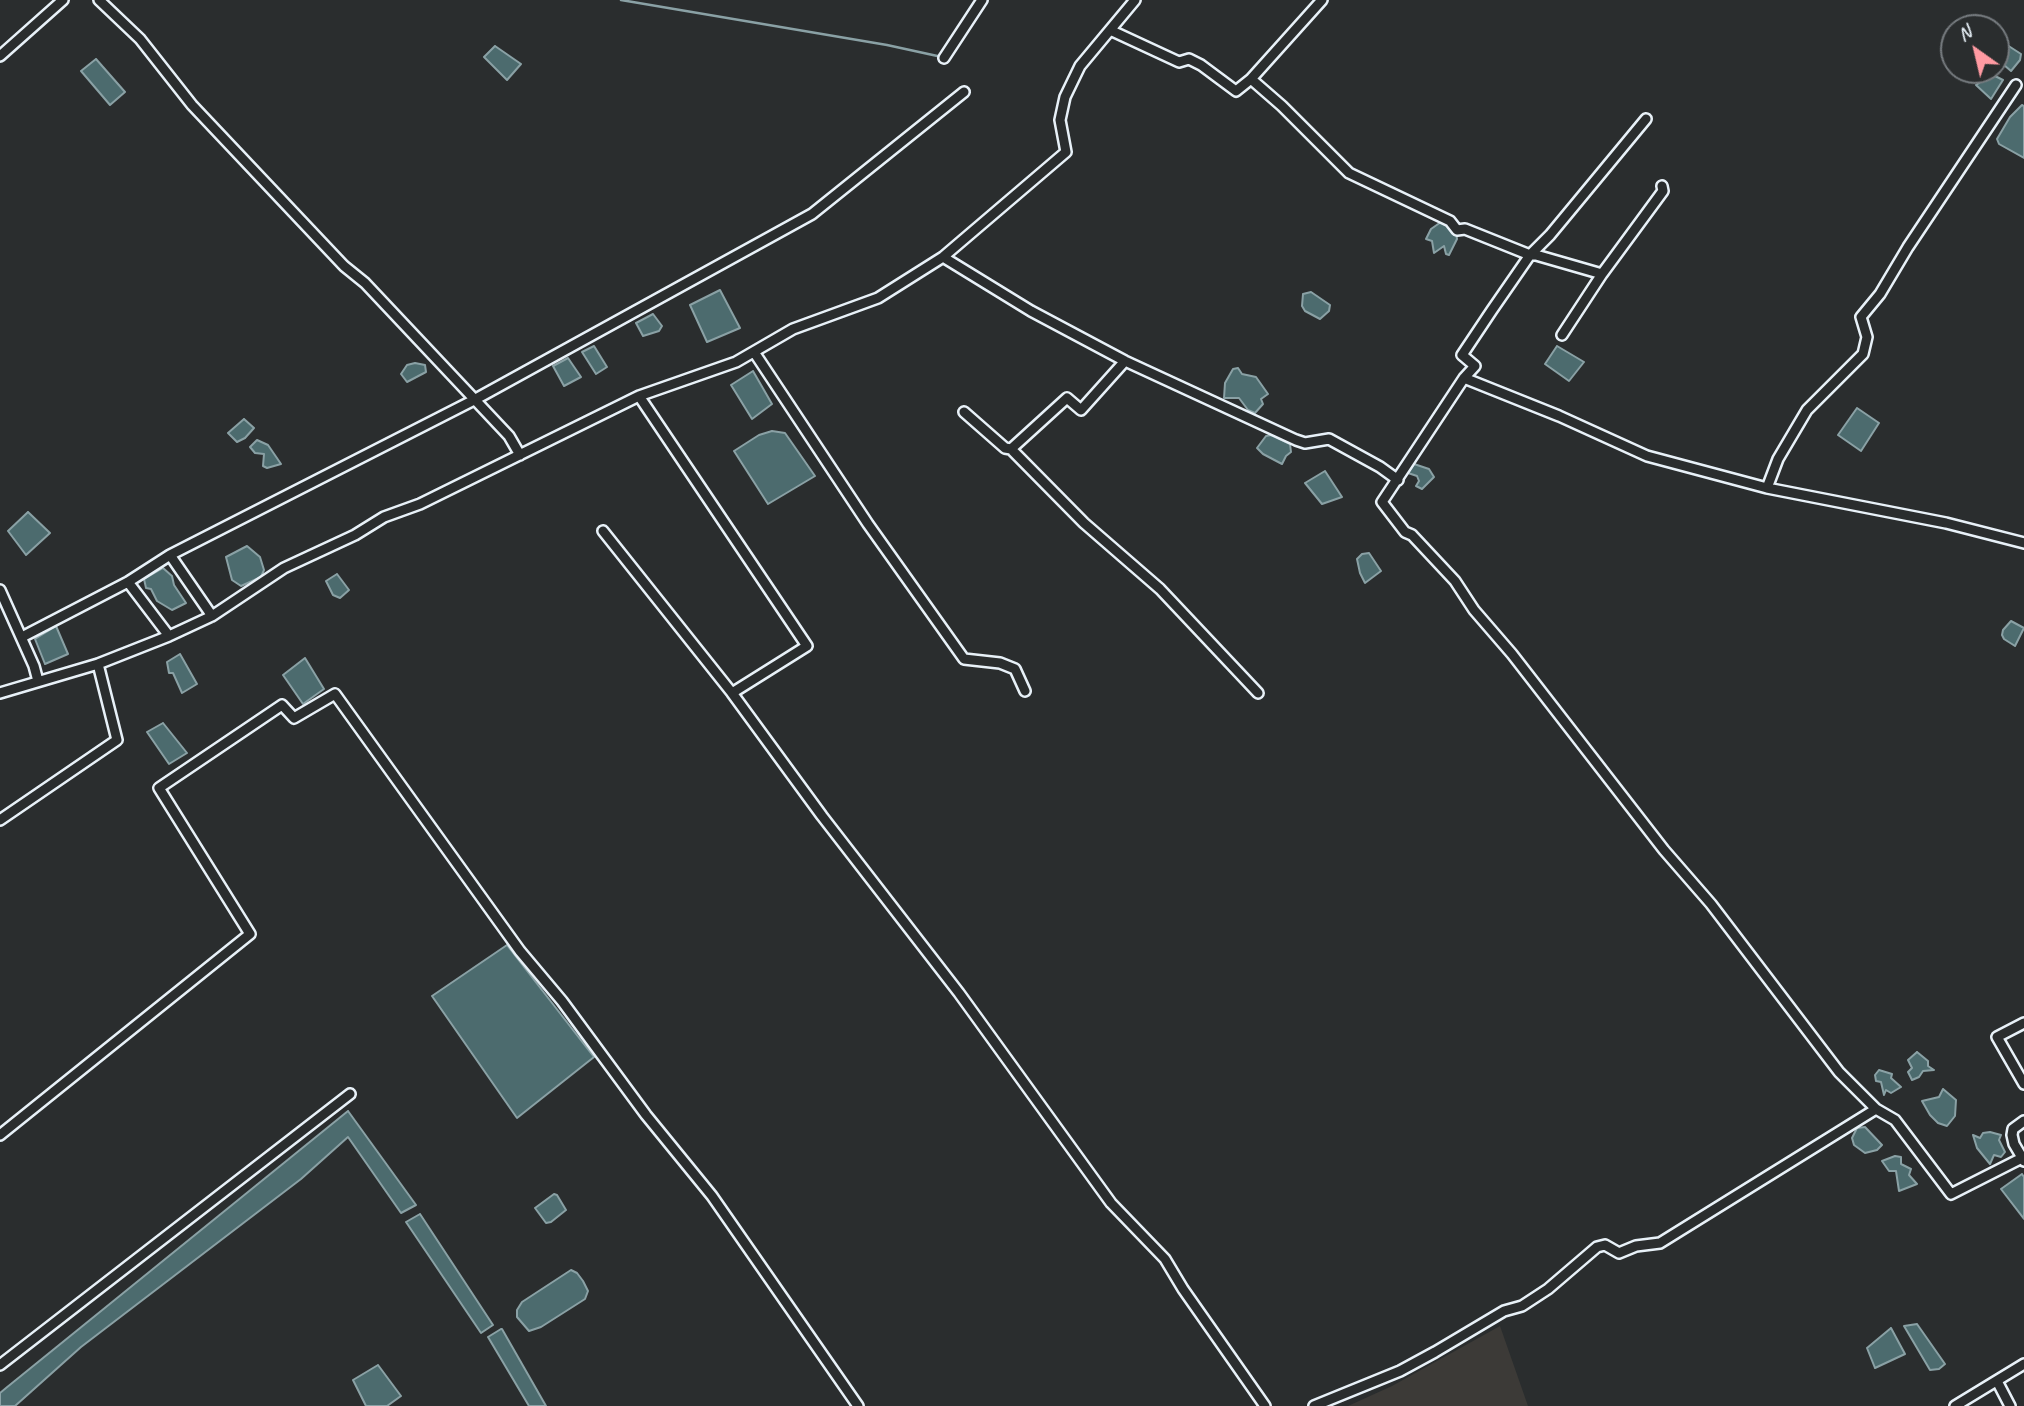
<!DOCTYPE html>
<style>
body{margin:0}
#map{position:relative;width:2024px;height:1406px;overflow:hidden;background:#2a2d2e;font-family:Caveat,sans-serif}
canvas{display:block}
.north{position:absolute;left:1940px;top:14px;width:70px;height:70px;box-sizing:border-box;background:#2a2d2e;border:2px solid #767b7f;border-radius:50%;rotate:326deg;font-size:19px;font-weight:700;line-height:28px;text-align:center;color:#e8f1f8}
.north::after{content:'';display:block;margin:auto;width:24px;height:32px;background:#ff9aa2;clip-path:polygon(50% 0,100% 100%,50% 72%,0 100%)}
</style>
<div id="map">
<canvas width="2024" height="1406"></canvas>
<div class="north">N</div>
</div>
<script>
const c = document.querySelector('canvas').getContext('2d');
c.lineJoin = 'round';
function fill(path, color) {
  c.fillStyle = color;
  c.fill(path, 'evenodd');
}
function toPath(rows) {
  const path = new Path2D();
  for (const r of rows) {
    path.moveTo(r[0], r[1]);
    for (let i = 2; i < r.length; i += 2) path.lineTo(r[i], r[i + 1]);
  }
  return path;
}
function strokePath(path, color, width, dash) {
  c.strokeStyle = color;
  c.lineWidth = width;
  c.lineCap = dash ? 'butt' : 'round';
  c.setLineDash(dash || []);
  c.stroke(path);
}
fill(toPath([
 [1500,1326,1528,1406,1348,1406,1392,1386]
]), '#3c3a37');
const water = toPath([
 [2004,43,2021,54,2020,60,2011,71,1997,59,2001,54,2004,43],
 [495,46,521,64,507,80,484,57,495,46],
 [96,59,125,92,110,105,81,71,96,59],
 [1984,73,1989,73,2003,80,1991,99,1976,85,1979,83,1978,78,1984,73],
 [2022,105,2024,106,2024,158,1999,144,1997,139,2010,117,2022,105],
 [1441,222,1456,233,1457,239,1449,255,1446,254,1444,246,1434,253,1432,241,1426,239,1431,229,1441,222],
 [720,290,740,328,707,342,690,305,720,290],
 [1311,292,1330,305,1329,311,1320,319,1305,311,1302,306,1303,294,1311,292],
 [653,314,662,326,659,331,643,336,636,323,653,314],
 [594,346,607,367,596,374,582,352,594,346],
 [1557,346,1584,362,1569,381,1545,364,1557,346],
 [568,358,581,377,564,386,553,366,568,358],
 [415,363,425,365,426,372,407,382,401,374,407,365,415,363],
 [1238,368,1242,374,1256,377,1268,394,1261,399,1263,404,1255,413,1248,410,1239,398,1224,398,1225,383,1233,369,1238,368],
 [753,371,772,404,752,419,731,385,753,371],
 [1857,408,1879,423,1861,451,1838,435,1857,408],
 [244,419,254,428,245,438,237,442,228,433,244,419],
 [772,431,785,433,815,476,768,504,734,451,759,435,772,431],
 [1271,435,1290,444,1291,452,1286,456,1282,464,1263,454,1257,448,1266,436,1271,435],
 [257,440,268,445,281,464,267,468,263,466,264,454,255,453,250,447,257,440],
 [1414,464,1429,469,1434,477,1422,489,1416,486,1419,481,1417,476,1408,473,1414,464],
 [1325,471,1342,497,1322,504,1305,483,1325,471],
 [28,512,50,533,26,555,8,531,28,512],
 [247,546,260,557,264,570,261,577,241,586,232,580,226,557,247,546],
 [1369,553,1381,571,1365,583,1360,573,1357,559,1362,554,1369,553],
 [163,568,172,576,174,585,186,603,172,610,157,601,151,589,146,588,144,579,163,568],
 [337,574,349,590,340,598,333,595,326,581,337,574],
 [2011,621,2024,628,2015,646,2004,639,2002,635,2003,630,2011,621],
 [56,626,68,654,45,664,35,639,56,626],
 [180,654,197,684,182,693,173,673,169,673,167,662,180,654],
 [305,658,324,689,303,704,283,675,305,658],
 [163,723,187,753,169,764,147,732,163,723],
 [507,945,594,1057,517,1118,432,996,507,945],
 [1917,1052,1928,1061,1928,1066,1934,1070,1923,1071,1919,1077,1912,1080,1908,1072,1912,1068,1908,1060,1917,1052],
 [1879,1070,1892,1074,1891,1078,1901,1087,1891,1093,1886,1090,1884,1095,1881,1082,1876,1081,1875,1075,1879,1070],
 [1943,1089,1956,1100,1955,1116,1947,1126,1938,1123,1930,1115,1922,1101,1939,1097,1943,1089],
 [348,1111,416,1205,401,1213,348,1137,301,1179,81,1347,15,1406,0,1406,0,1393,6,1388,348,1111],
 [1865,1127,1882,1145,1877,1150,1865,1153,1854,1145,1852,1138,1857,1128,1865,1127],
 [1990,1132,2001,1135,1999,1140,2005,1152,2001,1157,1994,1155,1990,1164,1977,1148,1973,1135,1980,1138,1983,1133,1990,1132],
 [1895,1156,1901,1157,1901,1164,1911,1169,1909,1175,1917,1184,1899,1191,1896,1171,1889,1171,1882,1161,1895,1156],
 [2022,1174,2024,1177,2024,1219,2001,1189,2022,1174],
 [554,1194,557,1195,566,1210,551,1222,546,1223,535,1208,554,1194],
 [420,1214,493,1325,481,1333,406,1222,420,1214],
 [571,1270,577,1273,583,1281,588,1291,585,1299,541,1327,529,1331,517,1317,517,1310,522,1302,571,1270],
 [1917,1324,1945,1364,1939,1369,1930,1370,1904,1326,1917,1324],
 [1891,1328,1905,1354,1875,1368,1867,1348,1891,1328],
 [501,1329,502,1329,546,1406,529,1406,488,1337,501,1329],
 [378,1365,401,1396,387,1406,366,1406,353,1380,378,1365]
]);
fill(water, '#4c6b6e');
strokePath(water, '#8aa1a5', 2);
strokePath(toPath([
 [621,0,887,45,942,57]
]), '#8aa1a5', 2.5);
const street = toPath([
 [99,0,140,39,192,105,344,266,365,283,509,436,520,455],
 [1110,30,1179,62,1189,59,1201,65,1236,91,1251,79,1322,0],
 [0,56,63,0],
 [944,58,982,0],
 [1251,79,1282,106,1349,173,1450,221,1457,230,1465,229,1530,255,1536,255,1602,274,1562,335],
 [1646,119,1550,235,1530,255,1492,310,1462,355,1475,366,1464,378,1382,502,1405,532,1412,535,1455,581,1474,610,1512,654,1664,850,1711,904,1839,1072,1876,1109,1895,1120,1951,1194,2022,1158],
 [943,257,1031,311,1125,361,1296,440,1305,443,1329,439,1380,467,1398,480],
 [1602,274,1663,191,1662,186],
 [754,352,868,524,964,659,1000,663,1015,669,1025,691],
 [1464,378,1559,416,1647,456,1767,488,1946,523,2024,543],
 [639,396,807,646,732,693,822,816,959,993,1111,1203,1165,1259,1183,1289,1265,1406],
 [964,412,1005,448,1011,449,1084,523,1160,589,1258,693],
 [1011,449,1067,398,1081,410,1125,361],
 [1767,488,1778,459,1807,410,1863,354,1867,337,1861,317,1880,294,1908,247,2016,85],
 [603,531,732,693],
 [170,555,212,616],
 [128,582,169,636],
 [0,590,34,666,38,681],
 [22,637,128,582,170,555,474,400,812,214,964,92],
 [0,693,98,664,169,636,212,616,284,568,355,535,384,517,420,504,639,396,736,362,793,329,878,298,943,257,1066,152,1060,120,1065,97,1080,66,1135,0],
 [0,820,117,740,98,664],
 [2024,1023,1997,1037,2024,1084],
 [2024,1121,2013,1129,2012,1135,2014,1144,2024,1161],
 [0,1135,250,934,159,788,282,705,294,718,335,694,520,951,562,1001,646,1115,712,1196,858,1406],
 [0,1365,350,1094],
 [1997,1381,2010,1406],
 [1314,1406,1400,1371,1435,1352,1504,1311,1522,1306,1548,1289,1597,1247,1605,1245,1619,1253,1636,1246,1660,1243,1876,1109],
 [1955,1406,2024,1364]
]);
strokePath(street, '#e8f1f8', 14);
strokePath(street, '#2a2d2e', 9);
</script>
